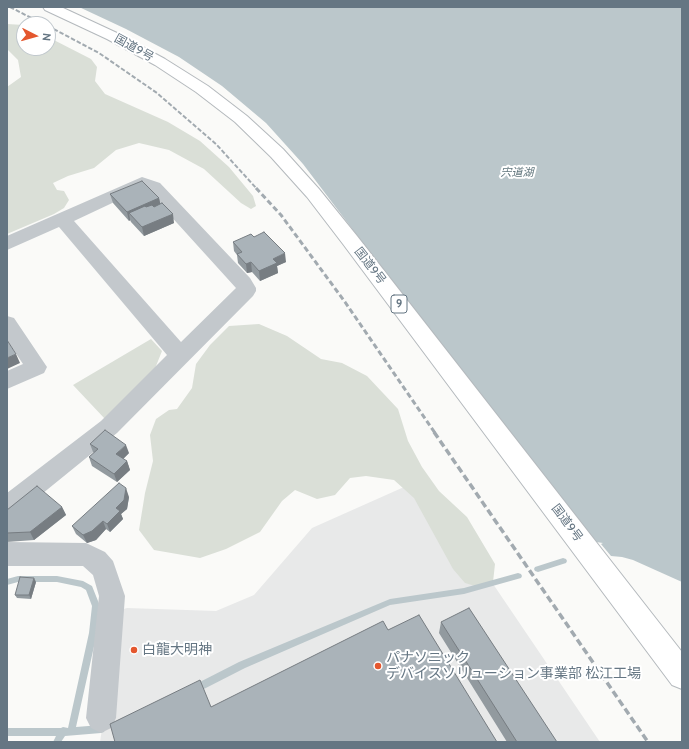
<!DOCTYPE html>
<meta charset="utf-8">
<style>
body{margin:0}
#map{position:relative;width:689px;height:749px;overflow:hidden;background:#fafaf8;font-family:Cabin,sans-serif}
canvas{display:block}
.frame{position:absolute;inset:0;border:8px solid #657683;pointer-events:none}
.north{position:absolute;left:16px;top:16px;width:40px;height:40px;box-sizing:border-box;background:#fff;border:1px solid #c1c8cd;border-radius:50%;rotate:96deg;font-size:11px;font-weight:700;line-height:16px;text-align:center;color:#657683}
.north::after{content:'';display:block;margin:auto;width:14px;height:18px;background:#e4572e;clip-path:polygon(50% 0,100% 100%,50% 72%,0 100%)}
</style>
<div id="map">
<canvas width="689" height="749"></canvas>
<div class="frame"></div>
<div class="north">N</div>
</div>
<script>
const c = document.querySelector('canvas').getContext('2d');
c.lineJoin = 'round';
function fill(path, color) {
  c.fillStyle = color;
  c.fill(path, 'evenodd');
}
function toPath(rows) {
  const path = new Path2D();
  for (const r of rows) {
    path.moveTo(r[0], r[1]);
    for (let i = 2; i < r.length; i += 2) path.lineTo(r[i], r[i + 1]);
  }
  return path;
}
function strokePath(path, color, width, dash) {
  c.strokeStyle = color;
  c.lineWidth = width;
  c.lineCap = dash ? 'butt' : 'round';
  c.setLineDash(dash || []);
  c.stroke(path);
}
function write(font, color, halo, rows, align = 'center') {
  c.font = font + ' Cabin,"Noto Sans JP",sans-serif';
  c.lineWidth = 4;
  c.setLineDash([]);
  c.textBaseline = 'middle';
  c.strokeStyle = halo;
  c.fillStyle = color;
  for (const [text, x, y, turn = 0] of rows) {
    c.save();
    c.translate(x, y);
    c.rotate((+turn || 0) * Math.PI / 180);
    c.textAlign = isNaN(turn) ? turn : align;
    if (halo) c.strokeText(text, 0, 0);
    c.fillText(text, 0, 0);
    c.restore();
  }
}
fill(toPath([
 [422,479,600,742,100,742,120,610,127,608,216,611,254,595,312,528]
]), '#e8e9e9');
fill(toPath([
 [7,24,24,25,24,48,48,48,48,37,91,59,97,67,95,81,105,94,168,122,200,141,229,167,253,196,256,206,251,209,241,203,204,169,169,150,139,143,116,150,94,168,68,176,53,183,57,190,64,191,69,200,64,208,54,214,7,234,7,87,21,77,18,60,7,49],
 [259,324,287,336,321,359,342,363,367,376,398,409,408,441,422,467,439,491,467,517,495,564,493,582,475,586,465,583,453,569,414,498,394,480,366,476,350,478,335,495,317,499,295,490,282,501,260,532,226,549,200,558,154,550,139,530,145,493,153,461,150,435,156,419,169,410,177,409,192,388,196,364,210,345,229,326],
 [151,339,162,351,154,371,105,419,73,385]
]), '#dadfd7');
fill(toPath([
 [79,7,682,7,682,582,633,560,622,557,611,556,601,544,603,543,596,542,375,259,303,164,266,123,222,86,179,57,126,29]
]), '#bbc7cb');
fill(toPath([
 [563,558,566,559,567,561,566,563,538,572,535,571,534,569,535,567,563,558],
 [518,573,521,574,522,576,521,578,464,594,390,605,245,668,198,692,195,693,192,692,191,689,192,686,239,662,390,599,464,588,518,573],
 [18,576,57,576,83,581,92,586,100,606,97,633,76,727,101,725,104,726,105,729,104,732,101,733,65,736,61,742,53,742,56,736,7,736,7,728,61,728,63,727,68,728,89,633,92,606,86,590,81,587,57,582,18,582,7,585,7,579,18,576]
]), '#bbc7cb');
const trunk = toPath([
 [43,7,61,7,117,33,165,59,208,86,247,116,283,149,319,189,357,236,682,652,682,689,672,685,343,244,307,197,271,157,235,122,196,92,155,65,107,39,45,10,43,7]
]);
strokePath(trunk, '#b4b9bd', 2);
fill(toPath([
 [142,177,160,183,250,278,256,288,256,291,253,296,117,433,16,515,7,518,7,493,101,421,167,355,59,227,7,250,7,236,142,177],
 [142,189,148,191,236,288,181,342,74,221,142,189],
 [7,316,14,318,47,367,44,373,7,389,7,371,23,364,7,340,7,316],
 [7,542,86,543,105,552,113,561,125,596,116,718,111,728,101,733,91,728,86,718,99,596,93,575,83,566,7,566,7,542]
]), '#c3c8cc');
fill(trunk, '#fff');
strokePath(toPath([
 [10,7,43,24],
 [48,26,99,53,157,93,216,144,257,189]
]), '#a2aab0', 2, [4.5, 2]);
strokePath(toPath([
 [256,188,281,215,345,302,435,433]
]), '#a2aab0', 3, [5.5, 3]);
strokePath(toPath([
 [434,432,648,742]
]), '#a2aab0', 3.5, [7, 3.5]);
fill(toPath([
 [110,194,159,198,160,204,174,223,144,236,131,222,130,220,129,221,113,203],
 [254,237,286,262,277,266,278,273,260,281,252,272,247,273,238,263,237,255,234,251,233,242],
 [90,444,129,453,123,459,127,461,130,470,117,482,92,466,89,457,94,453,93,452],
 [129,497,127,509,121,514,123,519,110,532,106,529,96,540,87,543,76,534,72,526],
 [62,507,66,515,34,540,7,542,7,510],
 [36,582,31,599,17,598,15,595],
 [441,622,557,742,507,742,439,633]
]), '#929a9f');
fill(toPath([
 [159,198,161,207,129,213,130,220,129,221,127,212],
 [173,214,174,223,144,236,142,227],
 [285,253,286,262,277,266,278,273,260,281,259,271,273,259],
 [251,262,252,272,247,273,246,264],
 [16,354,20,363,7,369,7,358],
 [126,445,129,453,119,463,116,454],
 [127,461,130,470,117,482,114,474],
 [126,488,129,497,127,509,121,514,123,519,110,532,107,524],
 [62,507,66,515,34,540,30,532],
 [103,521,106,529,96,540,87,543,83,535],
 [34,578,36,582,31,599,29,595]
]), '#777d82');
const building = toPath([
 [142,181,159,198,127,212,110,194,142,181],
 [162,203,173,214,142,227,129,213,145,206,146,207,152,205,154,207,162,203],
 [264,232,285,253,273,259,277,263,259,271,251,262,246,264,237,254,242,252,233,242,251,234,254,237,264,232],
 [7,340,16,354,7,358,7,340],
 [105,430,126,445,116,454,127,461,114,474,89,457,98,449,90,444,105,430],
 [119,483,126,488,124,500,116,508,120,511,107,524,103,521,92,531,83,535,72,526,119,483],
 [37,486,62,507,30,532,7,533,7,510,37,486],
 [20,577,34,578,29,595,15,595,20,577],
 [469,608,557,742,517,742,441,622,469,608],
 [419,615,497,742,115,742,110,724,200,680,211,707,383,621,388,630,419,615]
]);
fill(building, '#aab3b9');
strokePath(building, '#777d82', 1);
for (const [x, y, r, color] of [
 [134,650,4,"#e4572e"],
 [378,666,4,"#e4572e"]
]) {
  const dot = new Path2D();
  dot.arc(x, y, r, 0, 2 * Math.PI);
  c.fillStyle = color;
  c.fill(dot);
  strokePath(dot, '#fff', 1.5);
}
write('italic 11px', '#60757c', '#fff', [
 ["宍道湖",517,173]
]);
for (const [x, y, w] of [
 [399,304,16]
]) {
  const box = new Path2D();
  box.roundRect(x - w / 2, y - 9, w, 18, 3);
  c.fillStyle = '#fff';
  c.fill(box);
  strokePath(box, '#657683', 1);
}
write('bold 11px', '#657683', null, [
 ["9",399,304]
]);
write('12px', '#657683', '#fff', [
 ["国道9号",134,48,29],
 ["国道9号",370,266,52],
 ["国道9号",567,523,53]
]);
write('14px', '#657683', '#fff', [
 ["白龍大明神",142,650],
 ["パナソニック",386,658],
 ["デバイスソリューション事業部 松江工場",386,674]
], 'left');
</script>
